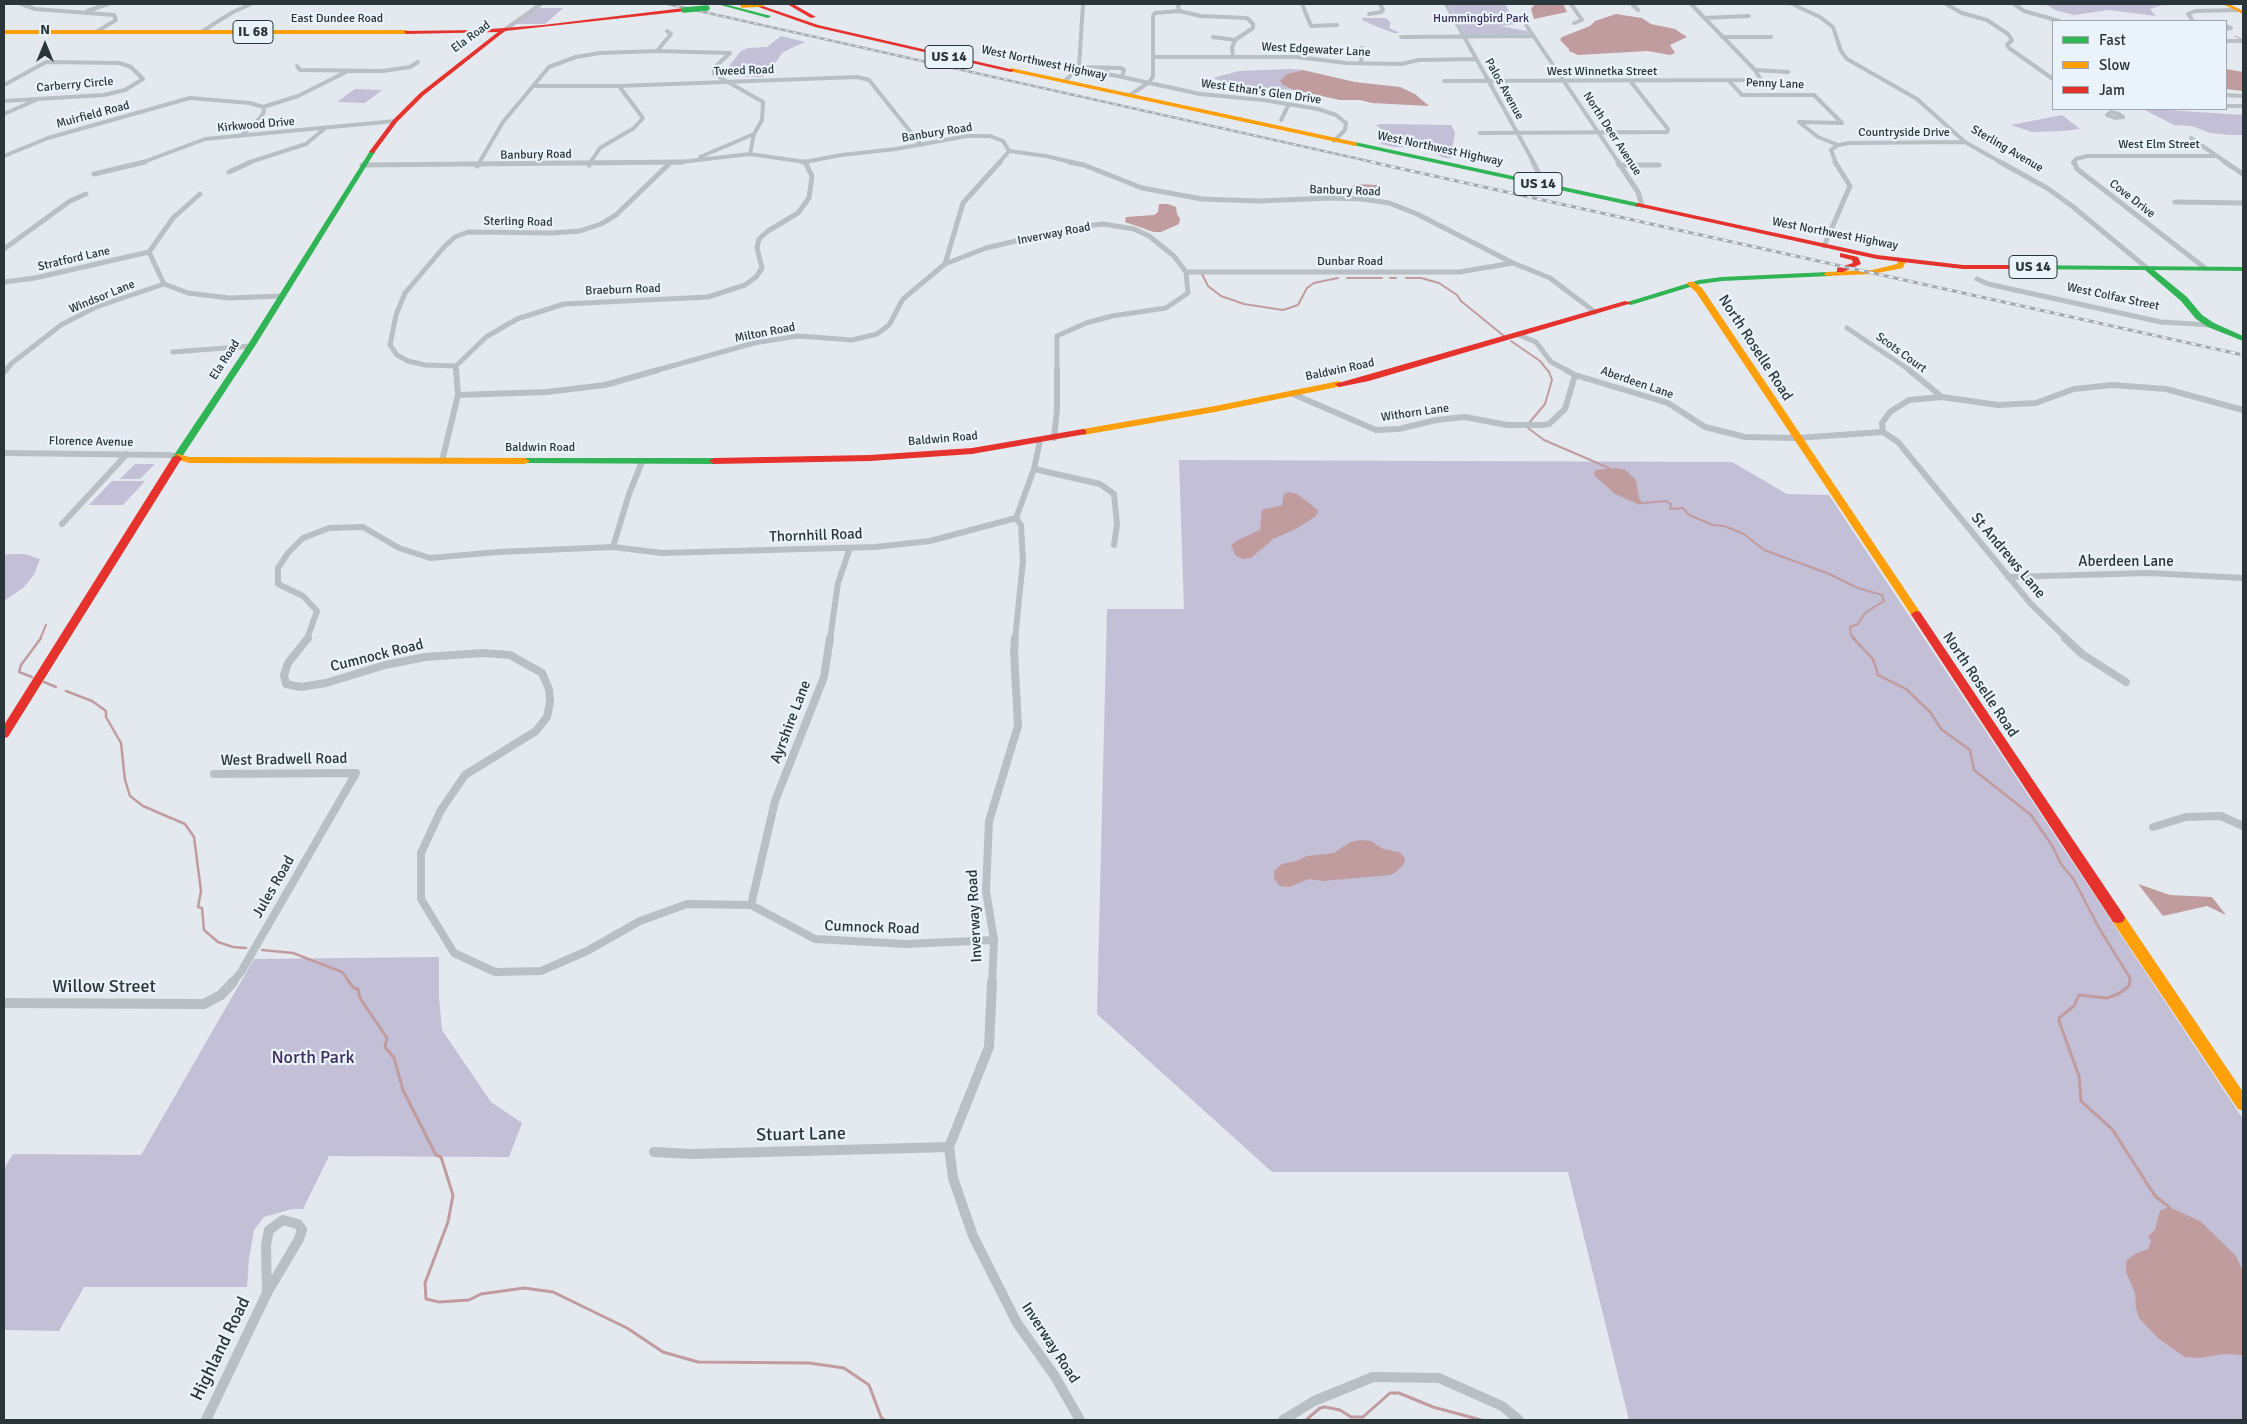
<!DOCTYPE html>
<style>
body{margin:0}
#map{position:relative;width:2247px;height:1424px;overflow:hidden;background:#e3e9ef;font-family:Signika,sans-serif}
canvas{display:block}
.frame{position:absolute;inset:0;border:5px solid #293539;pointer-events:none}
.legend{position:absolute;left:2052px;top:20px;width:175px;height:90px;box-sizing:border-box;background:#eaf3fb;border:1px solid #9da7ad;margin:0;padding:6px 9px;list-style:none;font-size:15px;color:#293539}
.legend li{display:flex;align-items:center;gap:10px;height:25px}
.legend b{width:25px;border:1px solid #9da7ad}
.north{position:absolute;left:20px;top:20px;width:50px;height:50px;-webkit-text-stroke:4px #eaf3fb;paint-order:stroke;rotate:0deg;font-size:14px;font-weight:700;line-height:20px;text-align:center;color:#293539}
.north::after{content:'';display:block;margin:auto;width:18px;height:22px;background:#293539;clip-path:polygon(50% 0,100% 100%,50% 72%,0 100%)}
</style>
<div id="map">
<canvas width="2247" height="1424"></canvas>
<div class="frame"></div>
<ul class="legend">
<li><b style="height:6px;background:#30b455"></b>Fast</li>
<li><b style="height:6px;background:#ff9f0a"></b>Slow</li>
<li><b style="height:6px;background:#e5322d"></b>Jam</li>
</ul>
<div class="north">N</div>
</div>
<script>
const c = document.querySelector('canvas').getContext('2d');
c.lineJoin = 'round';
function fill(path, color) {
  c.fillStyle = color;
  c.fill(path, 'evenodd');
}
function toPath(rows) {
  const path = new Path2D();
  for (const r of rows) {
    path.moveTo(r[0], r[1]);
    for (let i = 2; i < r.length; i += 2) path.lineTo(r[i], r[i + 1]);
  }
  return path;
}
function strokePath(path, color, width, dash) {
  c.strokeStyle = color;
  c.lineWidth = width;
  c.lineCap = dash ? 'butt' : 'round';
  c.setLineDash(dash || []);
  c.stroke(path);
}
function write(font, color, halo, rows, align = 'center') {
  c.font = font + ' Signika,sans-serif';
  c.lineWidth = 4.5;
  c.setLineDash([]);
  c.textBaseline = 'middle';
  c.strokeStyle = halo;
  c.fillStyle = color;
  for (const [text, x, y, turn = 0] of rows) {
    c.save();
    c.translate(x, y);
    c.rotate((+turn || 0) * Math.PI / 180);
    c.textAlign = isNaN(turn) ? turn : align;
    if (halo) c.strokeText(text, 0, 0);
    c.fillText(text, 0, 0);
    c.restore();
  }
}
fill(toPath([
 [1449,4,1505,4,1516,24,1500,26,1527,31,1530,34,1469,35,1465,34],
 [2045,4,2166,4,2150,9,2156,16,2109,10,2074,15,2055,10],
 [538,8,563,8,545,24,516,24],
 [1362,18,1386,18,1391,23,1389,28,1400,33,1394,33,1373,25,1362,20],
 [781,36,805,42,783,52,768,73,763,77,732,76,725,71,741,51,748,48,767,47],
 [1290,69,1304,70,1287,74,1281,81,1283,85,1294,90,1232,85,1213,78,1239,71],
 [355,89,382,90,365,103,337,102],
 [2153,109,2243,115,2243,135,2230,135,2210,133,2192,126,2174,125,2145,110],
 [2062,115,2080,129,2063,131,2032,132,2011,125],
 [1381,124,1451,125,1455,132,1451,158,1444,158,1427,149,1418,147,1393,147,1381,144,1380,128,1376,125],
 [1179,460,1732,462,1787,494,1829,495,2243,1119,2243,1420,1629,1420,1568,1172,1272,1172,1097,1014,1107,609,1184,609],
 [135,464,155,464,140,479,120,479],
 [112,481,145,481,123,505,89,505],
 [12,554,25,554,40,559,34,575,23,588,4,601,4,555],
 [439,957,439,997,442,1030,491,1102,522,1123,509,1157,329,1156,303,1209,292,1209,264,1217,254,1230,249,1258,247,1287,84,1287,59,1331,4,1330,4,1169,13,1154,141,1155,254,959]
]), '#c3bfd7');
fill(toPath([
 [1535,4,1563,4,1567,12,1534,19,1531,9],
 [1616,14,1642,18,1651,24,1675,29,1687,37,1670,45,1675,53,1670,55,1648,51,1578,55,1569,51,1569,49,1560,40,1562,37,1590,26,1595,21],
 [2226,69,2243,72,2243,91,2226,89],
 [1303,70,1355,82,1400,87,1415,94,1429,106,1372,103,1360,100,1340,100,1294,90,1283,85,1280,81,1287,74],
 [1356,184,1378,185,1380,190,1379,193,1373,195,1335,192,1350,188],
 [1159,204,1168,204,1176,207,1177,214,1180,219,1179,224,1161,232,1154,232,1125,222,1126,217,1154,215,1158,212],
 [1615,468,1625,470,1636,480,1639,498,1643,503,1640,505,1615,494,1594,475,1595,470],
 [1289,492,1297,494,1318,510,1316,516,1296,529,1273,539,1251,558,1243,559,1235,555,1231,545,1238,540,1260,530,1262,510,1282,505,1284,494],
 [1361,840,1371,841,1383,849,1399,852,1405,858,1404,864,1396,872,1390,875,1323,881,1309,879,1289,887,1280,886,1274,879,1274,871,1282,864,1296,861,1307,856,1334,853,1350,842],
 [2138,884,2170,895,2212,897,2226,915,2207,906,2163,916],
 [2169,1207,2200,1221,2236,1256,2243,1272,2243,1355,2223,1354,2201,1358,2185,1357,2159,1339,2139,1318,2136,1308,2135,1293,2126,1272,2126,1264,2127,1260,2135,1254,2148,1249,2151,1241,2148,1236,2155,1230,2160,1211]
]), '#c19c9e');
strokePath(toPath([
 [2235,36,2243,40]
]), '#c19c9e', 1);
strokePath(toPath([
 [1202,274,1208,286,1221,296,1244,304,1283,310,1298,305,1307,288,1314,283,1338,278],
 [1347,278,1382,278],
 [1390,278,1396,278],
 [1406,278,1421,278,1439,283,1457,295,1461,301,1504,336],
 [1511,341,1540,361,1549,372,1552,380,1545,404,1529,423],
 [1528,428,1544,440,1609,468],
 [1643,503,1666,501,1671,504,1670,509,1683,508,1689,515,1713,525,1724,526,1744,534,1764,550,1827,573,1858,588,1882,595,1884,601,1865,613,1858,624,1850,627,1851,635,1855,639],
 [40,639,46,625]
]), '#c19c9e', 2);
strokePath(toPath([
 [1853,638,1873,659,1878,675,1906,689,1931,713,1941,729,1970,750,1974,770,2031,815,2053,847,2061,864,2074,880,2099,928,2130,978,2129,983],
 [32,677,19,672,21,665,41,638],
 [44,682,56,687],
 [66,691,92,701,106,711,106,717,121,743,125,780,130,796,143,806,185,824,194,837,201,891,198,907,202,908,204,930,218,942,233,947,246,948],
 [262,950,293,953,342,972,350,983]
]), '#c19c9e', 2.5);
strokePath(toPath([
 [349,982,354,988,358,989,360,998,387,1038,385,1047,394,1058,403,1090,436,1155,441,1157,453,1195,448,1222,425,1283,426,1299,439,1302,469,1300,481,1294,524,1288,553,1292,627,1328,663,1352,698,1362,809,1363,844,1368,869,1385,881,1417,884,1420],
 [2130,982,2129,986,2118,994,2107,998,2079,995,2074,1006,2059,1018,2059,1021,2079,1076,2081,1101,2112,1129,2155,1196,2169,1207],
 [1306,1420,1320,1408,1325,1407,1340,1410,1351,1417,1363,1417,1390,1393,1399,1393,1433,1407,1481,1420]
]), '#c19c9e', 3);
strokePath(toPath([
 [21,4,35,9,114,15,116,20,96,32],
 [1302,4,1311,26,1337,25],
 [1446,4,1534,163],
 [1571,4,1582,20,1574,23],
 [1632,4,1638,10],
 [1792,4,1820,17,1833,27,1841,51,1847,59,1917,99,1965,142,2002,163],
 [1946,4,1962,13,1987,20,2008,34,2012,40,2007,45,2009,48,2053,79],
 [2014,4,2024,11,2059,21],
 [87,11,108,4],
 [1179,11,1201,16,1247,18,1253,24,1253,28,1235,40,1232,48,1233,57],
 [1369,14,1381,12,1383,10,1380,4],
 [1704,18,1749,16],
 [2193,21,2188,14,2195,11,2238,10],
 [1526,25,1619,163],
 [2226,26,2231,28,2226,29],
 [503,31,541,4],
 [201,32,233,12,251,4],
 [1213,37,1235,40],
 [1401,37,1533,36],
 [1722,37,1771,37],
 [2226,41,2243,41],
 [1362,48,1359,49,1362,63],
 [657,51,671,34,667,31],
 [1154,57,1297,57,1346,63,1401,64,1419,60,1476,59],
 [297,66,300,70,383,71,410,67,418,62],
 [1079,67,1121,68,1124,70,1122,77,1200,94,1263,100,1318,109,1336,115,1346,123,1345,130,1334,141],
 [1106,68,1107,74,1122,77],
 [1755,70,1788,72],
 [1065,81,1079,67,1083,4],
 [1444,81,1761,80,1755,70,1691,4],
 [1730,82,1742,95,1814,95,1842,123,1799,122,1818,137,1838,145],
 [4,85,46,62,119,63,131,67,143,79,125,90,104,95,4,101],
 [535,86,619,86,857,77,869,80,921,145],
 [1130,95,1148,83,1153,77,1153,16,1155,13,1179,11,1178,4],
 [2226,95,2243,96],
 [2226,106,2243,106],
 [263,107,298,96,346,72],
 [2111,112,2119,114,2123,117,2115,118,2107,115,2111,112],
 [4,114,36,100],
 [1281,120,1289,104],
 [1480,133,1667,132,1668,129,1631,82],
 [243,134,260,118,264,112,263,107],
 [2191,138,2227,163],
 [4,156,48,138,190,98,250,103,263,107],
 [700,157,754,134],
 [141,163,205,139,395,121],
 [247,163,306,144,324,129],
 [479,163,503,122,549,67,576,57,600,53,657,51,730,53,714,68,714,74,763,102,762,120,754,134,750,154],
 [590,163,600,148,634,128,643,118,619,86],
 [672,163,750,154,805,162,841,155,896,149,967,136,990,136,1003,141,1009,151,1046,156,1075,163],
 [999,163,1009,151],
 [1836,163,1831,150,1838,145,1850,143,1965,142],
 [2073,163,2076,159,2087,156,2216,156]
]), '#b9c0c5', 4);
strokePath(toPath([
 [802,162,807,162],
 [1069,162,1084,165,1142,188,1202,199,1259,201,1330,198,1362,199,1389,203,1417,214,1513,263,1550,278,1595,312],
 [1533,162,1543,182,1542,185],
 [1618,162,1638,192,1642,206],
 [2000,162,2047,188,2072,206,2147,268],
 [2074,162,2077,169,2205,268],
 [2225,162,2243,174],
 [362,165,683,162],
 [589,165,591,162],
 [1619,165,1659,165],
 [477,166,480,162],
 [229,172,251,162],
 [94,174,145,162],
 [200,194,173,218,149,252,164,284,188,293,229,298,282,296],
 [2175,202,2243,203],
 [1824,246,1850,186,1835,162],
 [4,249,70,201,86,194],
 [945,264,986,248,1071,228,1103,224,1134,229,1149,236,1174,256,1186,272,1188,293,1166,308,1112,316,1086,323,1057,336,1057,371],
 [1186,272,1459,272,1513,263],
 [1977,279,1988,284,2161,322,2211,325],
 [4,282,35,278,149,252],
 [1847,328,1911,371],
 [1519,335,1536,342,1551,362,1568,371],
 [173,352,251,346],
 [456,366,425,365,408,361,397,355,390,345,396,315,405,293,444,247,455,237,468,232,552,233,580,231,601,224,616,215,670,163],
 [5,371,12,363,61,325,96,307,164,284],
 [456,371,456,366,486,337,517,319,564,304,708,297,745,285,756,277,762,268,757,248,759,239,768,231,798,213,809,198,812,176,805,162],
 [654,371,754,343,798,336,852,340,877,334,889,325,903,299,945,264,963,203,1000,162]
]), '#b9c0c5', 5);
strokePath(toPath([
 [1566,370,1575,375,1668,403,1705,427,1745,437,1797,438,1883,432,1882,423,1890,412,1909,400,1942,397,1998,405,2036,403,2074,389,2112,385,2166,389,2243,410],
 [1909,370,1942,397],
 [4,372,6,370],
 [1293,394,1376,430,1399,429,1436,420,1465,417,1507,425,1543,425,1549,424,1565,409,1575,375],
 [458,395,547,392,605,385,658,370],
 [1883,432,1898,442,2031,604,2067,639],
 [1054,438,1057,410,1057,370],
 [4,453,170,455,178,457],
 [442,461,458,395,456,370],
 [1034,469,1100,484,1114,494,1117,524,1114,545],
 [62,524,127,454],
 [613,547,629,494,642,462],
 [2008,577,2149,573,2243,578],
 [307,639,317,611,303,596,278,584,278,568,288,553,303,538,329,528,363,527,399,548,430,558,498,552,613,547,662,553,875,547,930,541,1016,518],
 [830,639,838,583,850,548],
 [1015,639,1023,561,1021,525,1016,518,1034,469,1040,440]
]), '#b9c0c5', 6);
strokePath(toPath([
 [308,638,288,663,284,675,286,684,301,687,326,683,385,665,425,657,483,653,510,655,542,673,549,689,550,702,547,717,536,731,465,775,441,810,421,853,421,899,454,953,495,972,541,971,587,951,640,921,687,904,751,905,815,939,906,944,994,940],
 [2065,638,2082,654,2126,682],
 [214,774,356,773,241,972,232,983],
 [2153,827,2186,817,2221,816,2243,826],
 [751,905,775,801,824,677,830,638],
 [992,983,994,940,986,891,989,821,1018,726,1014,651,1015,638]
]), '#b9c0c5', 8);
strokePath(toPath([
 [992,982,989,1047,949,1147,953,1178,973,1236,1017,1323,1054,1375,1080,1420],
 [4,1003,204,1004,221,995,233,982],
 [654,1152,691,1154,949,1147],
 [283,1220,298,1224,302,1230,299,1239,267,1293,266,1245,269,1230,283,1220],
 [206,1420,267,1293],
 [1283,1420,1314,1401,1373,1377,1439,1378,1502,1406,1519,1420]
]), '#b9c0c5', 10);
fill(toPath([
 [717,4,724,4,771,16,768,18,717,4],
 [1355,142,1638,203,1641,205,1638,207,1353,145,1353,143,1355,142],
 [370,151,375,152,255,346,180,460,174,460,172,458,247,346,370,151],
 [2008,265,2243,267,2243,271,2154,270,2187,297,2202,315,2214,323,2243,336,2243,341,2208,327,2196,319,2181,301,2145,270,2011,269,2008,269,2008,265],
 [1827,272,1831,274,1830,276,1722,281,1700,284,1631,305,1624,303,1699,280,1722,277,1827,272],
 [525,458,714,458,719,461,714,464,522,463,520,461,525,458]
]), '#30b455');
fill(toPath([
 [2223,4,2229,4,2243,11,2243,14,2223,4],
 [4,30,406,30,409,32,406,34,4,34,4,30],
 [1011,68,1355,142,1358,144,1355,146,1009,71,1011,68],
 [1899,259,1906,261,1903,268,1872,274,1827,276,1823,274,1827,272,1872,270,1897,264,1899,259],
 [1688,282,1694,282,1702,288,1920,612,1921,614,1920,616,1912,616,1696,292,1687,284,1688,282],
 [1339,381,1343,384,1342,386,1215,412,1083,435,1079,432,1083,429,1215,406,1339,381],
 [178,454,189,457,525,458,530,461,525,464,189,463,175,459,175,455,178,454],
 [2118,913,2123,914,2243,1092,2243,1111,2238,1109,2113,922,2111,918,2113,914,2118,913]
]), '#ff9f0a');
fill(toPath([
 [750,4,757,4,818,25,1014,70,1011,72,815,27,750,4],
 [787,4,793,4,816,17,811,18,787,4],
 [684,8,686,11,505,31,424,95,397,122,374,153,369,152,393,120,420,93,498,32,406,34,404,31,478,30,543,25,684,8],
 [1638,203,1877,255,1963,265,2011,265,2015,267,2011,269,1963,269,1877,259,1636,206,1635,205,1638,203],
 [1840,253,1858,257,1861,264,1843,272,1837,272,1837,268,1853,263,1852,260,1840,257,1840,253],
 [1625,301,1632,303,1369,381,1339,387,1335,384,1625,301],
 [1083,429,1086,430,1086,434,972,454,870,461,714,464,709,461,714,458,870,455,972,448,1083,429],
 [177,455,182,458,8,737,4,738,4,725,172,458,177,455],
 [1916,611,1920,612,2123,914,2125,918,2123,922,2118,923,2113,922,1912,616,1911,614,1916,611]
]), '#e5322d');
const railFar1 = toPath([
 [668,4,1377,163]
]);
const rail = toPath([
 [1371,162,2243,355]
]);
strokePath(railFar1, '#a4aaaf', 2.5);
strokePath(rail, '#a4aaaf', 3);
strokePath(railFar1, '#eaf3fb', 1, [4]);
strokePath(rail, '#eaf3fb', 2, [5]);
strokePath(toPath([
 [684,10,707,8]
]), '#30b455', 5.5);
strokePath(toPath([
 [743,5,761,4]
]), '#ff9f0a', 5.5);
write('12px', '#293539', '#eaf3fb', [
 ["East Dundee Road",337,19],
 ["Ela Road",471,37,-36],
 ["West Edgewater Lane",1316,50,3],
 ["West Northwest Highway",1044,63,12],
 ["Tweed Road",744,71,-2],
 ["West Winnetka Street",1602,72],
 ["Penny Lane",1775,84,2],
 ["Carberry Circle",75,85,-5],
 ["Palos Avenue",1504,89,61],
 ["West Ethan's Glen Drive",1261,92,8],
 ["Muirfield Road",93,115,-15],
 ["Kirkwood Drive",256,125,-5],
 ["Banbury Road",937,133,-9],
 ["Countryside Drive",1904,133],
 ["North Deer Avenue",1612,134,57],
 ["West Elm Street",2159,145],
 ["West Northwest Highway",1440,149,12],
 ["Sterling Avenue",2007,149,30],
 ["Banbury Road",536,155,-1],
 ["Banbury Road",1345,191,2],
 ["Cove Drive",2132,199,38],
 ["Sterling Road",518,222,1],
 ["Inverway Road",1054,234,-11],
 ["West Northwest Highway",1835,234,11],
 ["Stratford Lane",74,259,-13],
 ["Dunbar Road",1350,262],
 ["Braeburn Road",623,290,-2],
 ["Windsor Lane",102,297,-22],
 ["West Colfax Street",2113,297,12],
 ["Milton Road",765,333,-11],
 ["Scots Court",1901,353,36],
 ["Ela Road",225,360,-57],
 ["Baldwin Road",1340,370,-12],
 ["Aberdeen Lane",1637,383,19],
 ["Withorn Lane",1415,413,-8],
 ["Baldwin Road",943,439,-5],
 ["Florence Avenue",91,442,1],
 ["Baldwin Road",540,448]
]);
write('12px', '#3a2b59', '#eaf3fb', [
 ["Hummingbird Park",1481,19]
]);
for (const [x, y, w] of [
 [253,32,40],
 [949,57,48],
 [1538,184,48],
 [2033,267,48]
]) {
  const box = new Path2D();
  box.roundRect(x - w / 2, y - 11.5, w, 23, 4);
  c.fillStyle = '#eaf3fb';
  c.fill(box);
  strokePath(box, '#293539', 1);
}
write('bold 14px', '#293539', null, [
 ["IL 68",253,32],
 ["US 14",949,57],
 ["US 14",1538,184],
 ["US 14",2033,267]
]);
write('15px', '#293539', '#eaf3fb', [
 ["North Roselle Road",1755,348,57],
 ["Thornhill Road",816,536,-2],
 ["St Andrews Lane",2008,556,50],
 ["Aberdeen Lane",2126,562],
 ["Cumnock Road",377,656,-14],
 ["North Roselle Road",1980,685,56],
 ["Ayrshire Lane",791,722,-69],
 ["West Bradwell Road",284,760,-1],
 ["Jules Road",274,887,-60],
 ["Inverway Road",975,916,-93],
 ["Cumnock Road",872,928,2],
 ["Inverway Road",1050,1343,57]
]);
write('18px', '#293539', '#eaf3fb', [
 ["Willow Street",104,987],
 ["Stuart Lane",801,1135,-1],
 ["Highland Road",221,1349,-64]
]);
write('18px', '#3a2b59', '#eaf3fb', [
 ["North Park",313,1058]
]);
</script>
